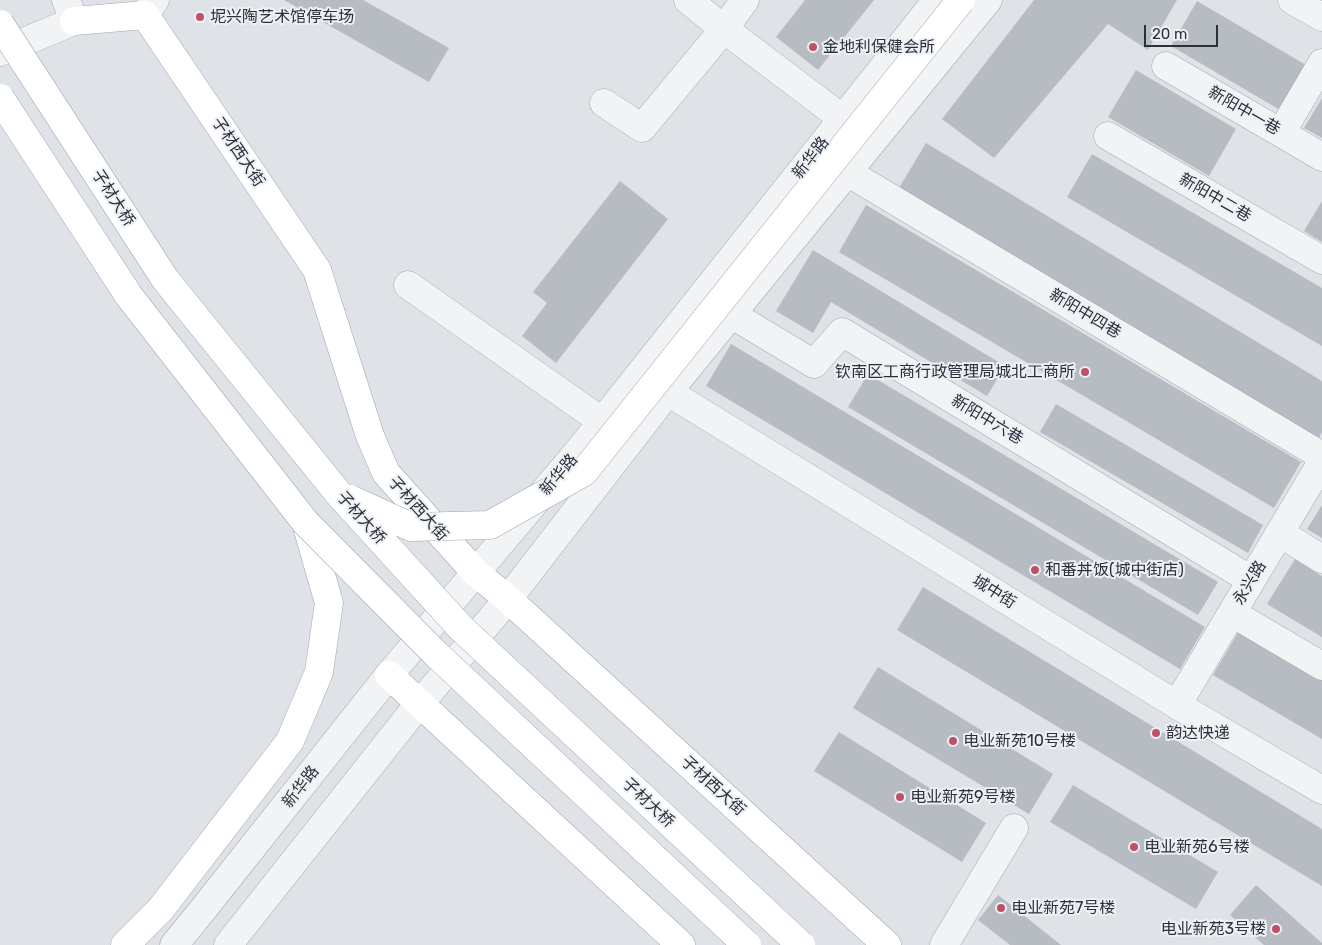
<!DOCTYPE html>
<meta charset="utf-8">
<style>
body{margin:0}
#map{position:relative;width:1322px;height:945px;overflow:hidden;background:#dfe2e6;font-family:Rubik,sans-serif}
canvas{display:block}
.scale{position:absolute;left:1144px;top:25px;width:74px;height:22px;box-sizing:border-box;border:2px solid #2a313c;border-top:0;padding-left:6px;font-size:15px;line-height:18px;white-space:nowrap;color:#2a313c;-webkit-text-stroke:4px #eef1f4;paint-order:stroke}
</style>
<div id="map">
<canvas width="1322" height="945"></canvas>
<div class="scale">20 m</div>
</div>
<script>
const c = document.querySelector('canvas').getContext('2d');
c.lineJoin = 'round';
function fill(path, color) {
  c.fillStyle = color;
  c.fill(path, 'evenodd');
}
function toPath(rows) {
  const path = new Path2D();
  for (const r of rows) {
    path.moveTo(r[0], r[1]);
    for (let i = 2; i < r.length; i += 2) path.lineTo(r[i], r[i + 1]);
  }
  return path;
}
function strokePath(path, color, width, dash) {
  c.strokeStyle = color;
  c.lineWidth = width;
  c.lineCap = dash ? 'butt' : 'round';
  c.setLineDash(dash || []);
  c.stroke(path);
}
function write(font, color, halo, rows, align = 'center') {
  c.font = font + ' Rubik,"Noto Sans SC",sans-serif';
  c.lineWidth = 4;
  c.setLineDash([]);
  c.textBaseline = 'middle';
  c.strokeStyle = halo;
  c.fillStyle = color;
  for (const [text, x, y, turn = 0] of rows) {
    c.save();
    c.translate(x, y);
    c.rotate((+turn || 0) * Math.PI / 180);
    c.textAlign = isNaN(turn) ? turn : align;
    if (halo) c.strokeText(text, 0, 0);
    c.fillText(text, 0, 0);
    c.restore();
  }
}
fill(toPath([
 [284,0,363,0,449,48,429,82],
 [805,0,874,0,818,70,776,37],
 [1034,0,1177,0,1148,50,1108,24,994,158,942,119],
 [1197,1,1306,65,1280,110,1171,46],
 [1136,70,1236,129,1209,176,1108,117],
 [1322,98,1322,138,1304,128],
 [926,143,1322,381,1322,432,1318,440,899,188],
 [1092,154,1322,288,1322,346,1067,197],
 [620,181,668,219,556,363,522,336,547,303,533,292],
 [1322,201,1322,242,1304,231],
 [866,205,1301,462,1274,508,839,252],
 [813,250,1005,366,987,396,831,302,813,333,776,311],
 [731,344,1205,627,1180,669,706,386],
 [868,374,1218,582,1198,615,848,407],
 [1056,404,1263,525,1248,553,1040,432],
 [1322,505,1322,538,1307,529],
 [1295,559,1322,576,1322,637,1267,604],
 [923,587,1322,829,1322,886,897,630],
 [1239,631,1322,680,1322,739,1213,675],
 [878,667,1053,774,1029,814,853,708],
 [839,732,986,823,962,862,814,771],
 [1073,785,1218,872,1196,909,1050,822],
 [1256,885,1322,943,1322,945,1264,945,1230,915],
 [998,895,1061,945,1010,945,978,920]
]), '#b7bcc3');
const minor = toPath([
 [688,0,724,29,843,119],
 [1292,0,1322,17],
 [145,15,155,0],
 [0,52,74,21,66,0],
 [1166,66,1322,157],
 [604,103,642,128,724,29,745,0],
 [1281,133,1322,63],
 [1108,136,1322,260],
 [847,172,1322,456],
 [408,285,603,422],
 [731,314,814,364,842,332,1251,580],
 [668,392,1177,705,1322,790],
 [1280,533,1322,559],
 [1232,613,1322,666],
 [1177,705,1322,462],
 [174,945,205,907,389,675,581,448,937,0],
 [228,945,411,714,508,599,668,392,988,0],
 [944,945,1014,828]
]);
const major = toPath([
 [74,21,145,15,317,270,370,436,386,473,476,573,508,599,887,945],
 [389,675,681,945],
 [125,945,160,910,290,741,319,672,329,603,306,523]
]);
strokePath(minor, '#a5a9b0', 29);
strokePath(major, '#a0a7b1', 29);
strokePath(minor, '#f1f3f5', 28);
strokePath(major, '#fff', 28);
const majorBridge = toPath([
 [0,24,165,279,338,493,461,628,801,945],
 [0,98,129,296,306,523,436,654,747,945],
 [350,499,411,527,490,525,584,472,961,0]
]);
strokePath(majorBridge, '#a0a7b1', 29, []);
strokePath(majorBridge, '#fff', 28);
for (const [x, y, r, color] of [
 [200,17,5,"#be5167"],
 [813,47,5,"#be5167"],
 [1085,372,5,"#be5167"],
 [1035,570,5,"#be5167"],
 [1156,733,5,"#be5167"],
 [953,741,5,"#be5167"],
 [900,797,5,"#be5167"],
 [1134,847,5,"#be5167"],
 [1001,908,5,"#be5167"],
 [1276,929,5,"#be5167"]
]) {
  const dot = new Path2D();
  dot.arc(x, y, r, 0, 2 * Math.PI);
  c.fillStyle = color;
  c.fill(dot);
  strokePath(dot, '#eef1f4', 2);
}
write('16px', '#2a313c', '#eef1f4', [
 ["坭兴陶艺术馆停车场",210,17],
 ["金地利保健会所",823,47],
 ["钦南区工商行政管理局城北工商所",1075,372,"right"],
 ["和番丼饭(城中街店)",1045,570],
 ["韵达快递",1166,733],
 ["电业新苑10号楼",963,741],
 ["电业新苑9号楼",910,797],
 ["电业新苑6号楼",1144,847],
 ["电业新苑7号楼",1011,908],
 ["电业新苑3号楼",1266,929,"right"]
], 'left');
write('16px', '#2a313c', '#eef1f4', [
 ["新阳中一巷",1244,111,30],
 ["子材西大街",238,152,56],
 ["新华路",811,158,-52],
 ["子材大桥",113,198,57],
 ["新阳中二巷",1215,198,30],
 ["新阳中四巷",1085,314,31],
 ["新阳中六巷",987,420,31],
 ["新华路",559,475,-50],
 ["子材西大街",418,509,48],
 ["子材大桥",361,518,48],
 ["永兴路",1250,583,-59],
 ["城中街",994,592,32],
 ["子材西大街",713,786,42],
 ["新华路",301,787,-52],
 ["子材大桥",648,803,43]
]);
</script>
